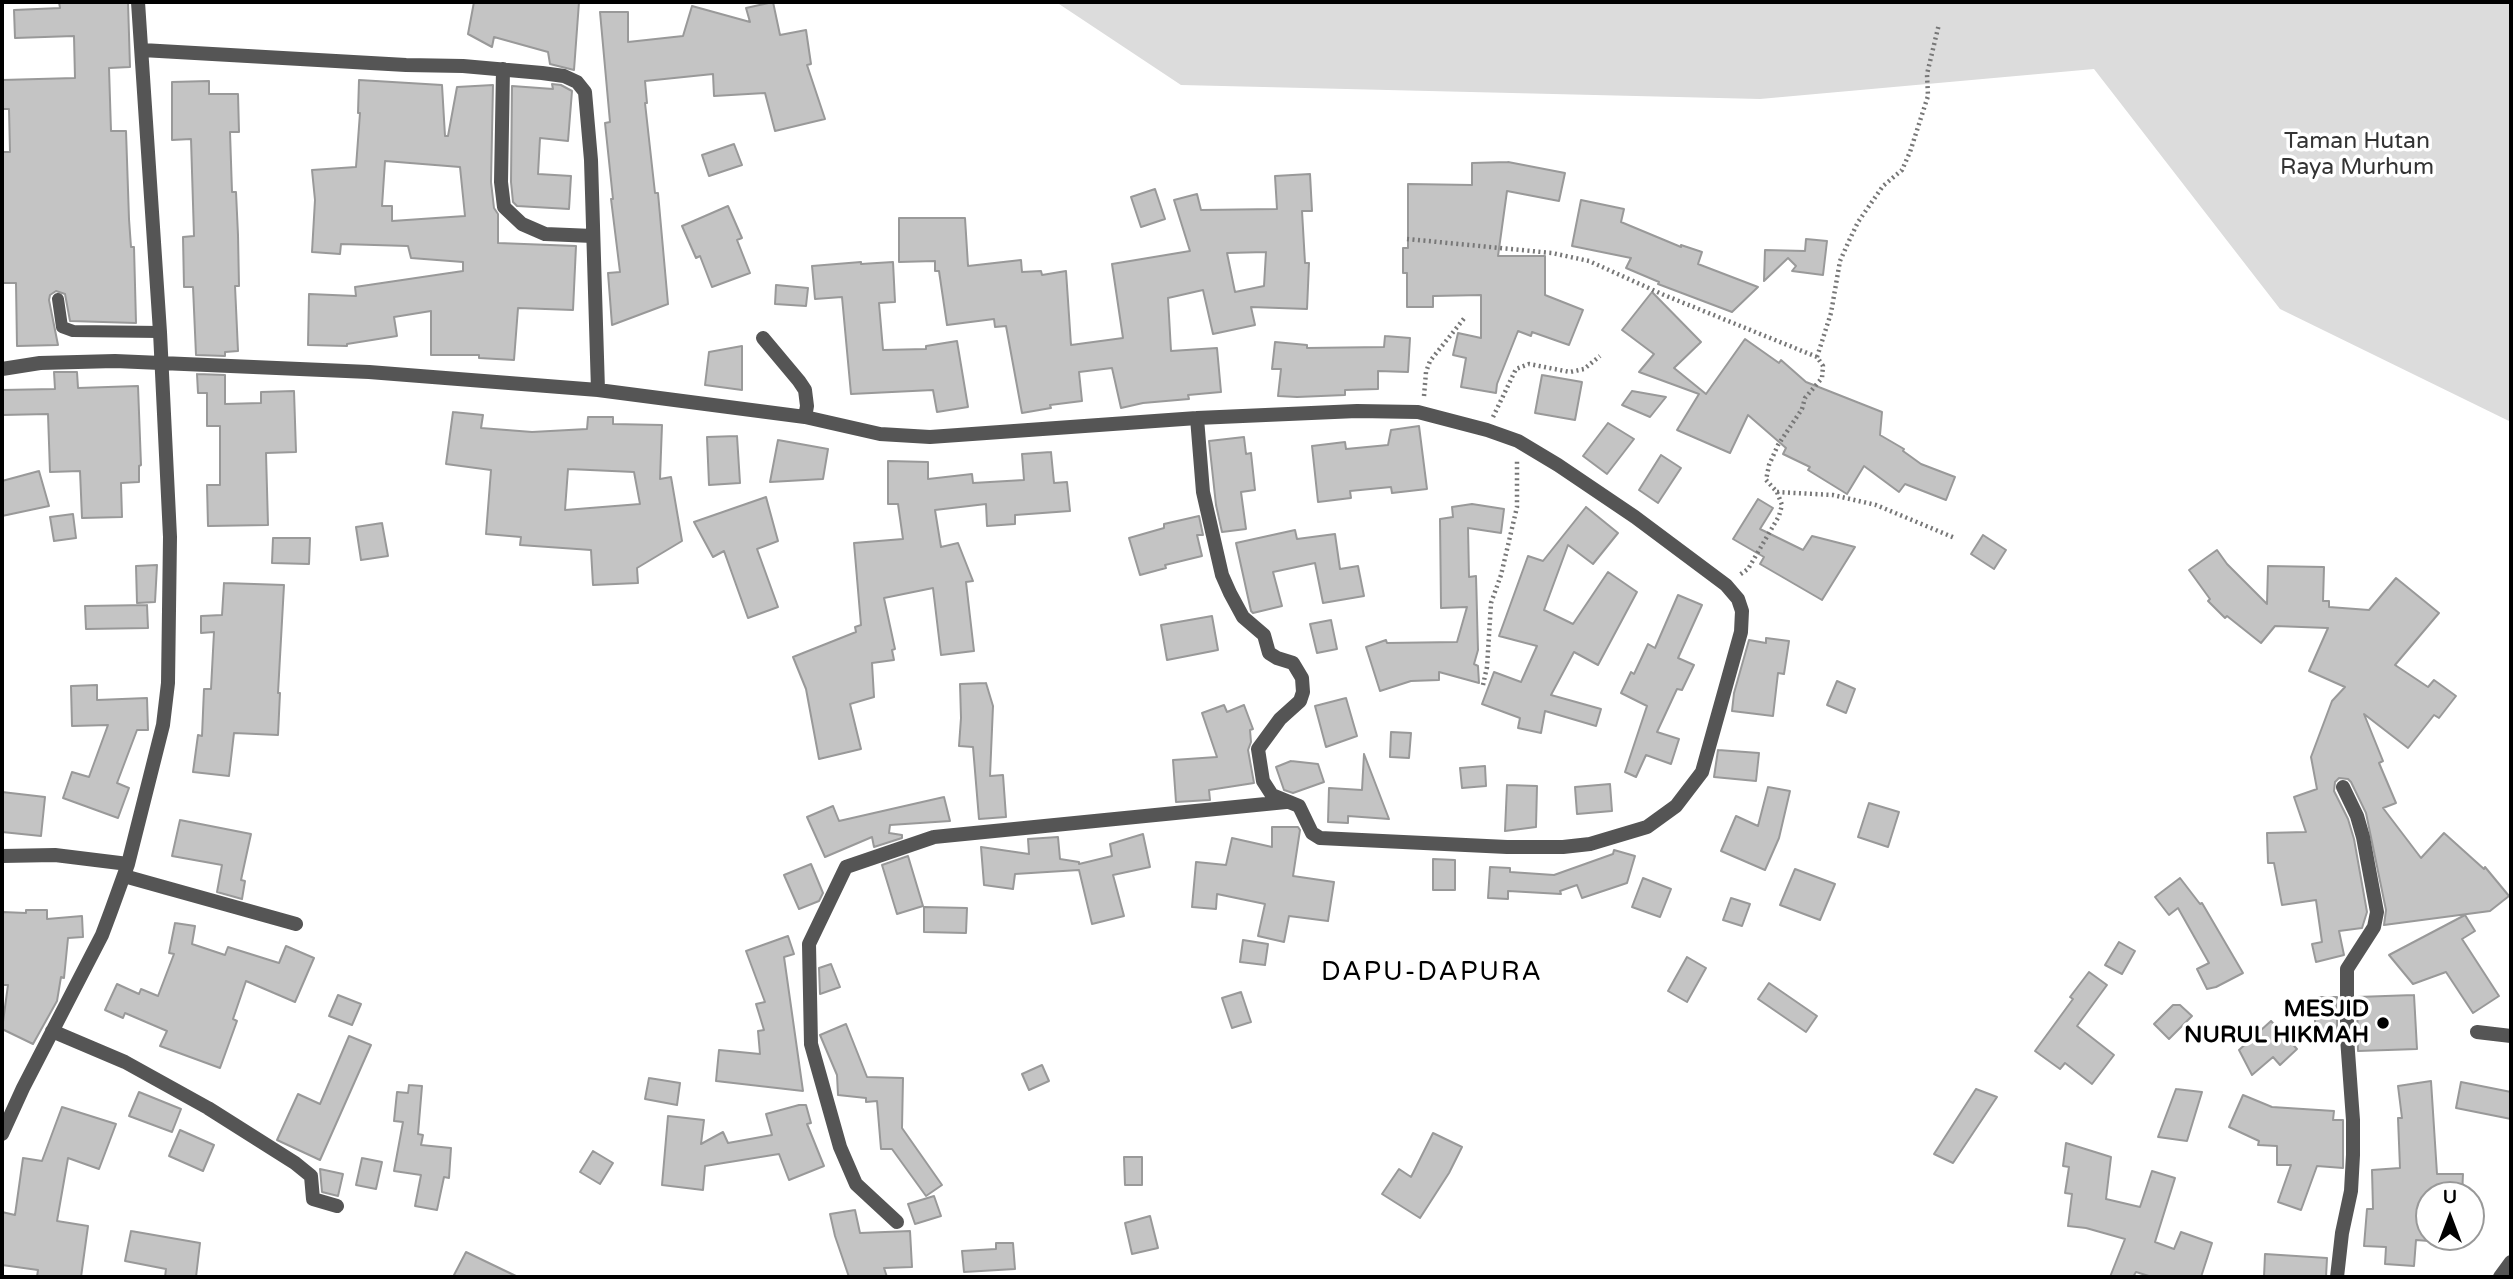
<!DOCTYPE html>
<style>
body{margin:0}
#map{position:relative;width:2513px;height:1279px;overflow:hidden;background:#fff;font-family:"Varela Round",sans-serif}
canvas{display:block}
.frame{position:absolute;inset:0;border:4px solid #000;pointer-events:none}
.north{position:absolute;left:2415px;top:1181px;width:70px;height:70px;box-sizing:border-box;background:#fff;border:2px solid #999;border-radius:50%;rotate:0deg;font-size:19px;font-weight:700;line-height:28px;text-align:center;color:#000}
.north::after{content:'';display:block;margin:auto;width:24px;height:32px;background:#000;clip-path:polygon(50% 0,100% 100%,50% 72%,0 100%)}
</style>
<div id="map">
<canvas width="2513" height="1279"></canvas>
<div class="frame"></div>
<div class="north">U</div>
</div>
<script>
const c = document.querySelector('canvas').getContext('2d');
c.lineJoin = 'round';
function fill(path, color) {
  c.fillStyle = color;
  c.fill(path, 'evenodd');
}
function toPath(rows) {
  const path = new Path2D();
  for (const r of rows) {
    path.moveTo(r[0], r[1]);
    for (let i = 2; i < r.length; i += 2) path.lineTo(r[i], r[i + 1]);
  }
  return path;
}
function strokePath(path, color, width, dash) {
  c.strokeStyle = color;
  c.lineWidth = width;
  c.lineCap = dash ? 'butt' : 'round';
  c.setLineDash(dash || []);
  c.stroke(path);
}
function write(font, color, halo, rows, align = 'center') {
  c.font = font + ' "Varela Round",sans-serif';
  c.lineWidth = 7;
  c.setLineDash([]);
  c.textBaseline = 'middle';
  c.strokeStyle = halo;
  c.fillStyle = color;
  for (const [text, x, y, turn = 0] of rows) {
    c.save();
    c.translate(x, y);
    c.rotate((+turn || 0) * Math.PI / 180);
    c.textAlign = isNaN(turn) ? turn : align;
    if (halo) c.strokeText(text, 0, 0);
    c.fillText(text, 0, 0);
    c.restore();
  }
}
fill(toPath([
 [1056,2,2511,2,2511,422,2280,309,2094,69,1760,99,1181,85]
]), '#dcdcdc');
const building = toPath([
 [59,2,128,2,130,67,109,68,111,131,126,131,129,219,131,247,134,247,136,323,70,321,65,294,56,291,50,295,49,300,58,345,17,346,16,283,2,283,2,152,10,152,9,109,2,109,2,80,75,78,74,36,15,38,14,10,60,8,59,2],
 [474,2,579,2,574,70,550,64,548,52,494,37,492,47,468,34,474,2],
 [773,2,780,35,806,30,811,64,807,65,825,119,775,131,765,93,714,96,713,74,645,81,647,103,645,103,655,193,658,193,668,304,612,325,608,273,620,272,611,199,613,199,605,123,610,122,600,12,628,12,628,42,683,36,692,6,750,22,746,8,773,2],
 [359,80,442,85,445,136,448,136,457,87,493,85,491,182,494,208,498,214,498,243,576,246,573,310,518,308,514,360,479,358,479,355,431,355,431,311,394,317,397,336,347,344,347,346,308,345,309,294,356,296,355,287,463,271,463,262,411,258,408,246,341,244,340,254,312,252,315,200,312,170,356,167,360,113,358,113,359,80],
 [385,161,460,167,465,216,392,221,392,206,382,206,385,161],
 [209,81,209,94,238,94,239,132,230,132,232,192,236,192,238,235,239,286,235,286,238,351,225,352,225,356,196,355,193,287,184,287,183,237,194,236,191,139,172,140,172,82,209,81],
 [552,84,561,85,572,91,568,141,540,138,538,174,571,176,569,209,517,206,513,202,511,182,512,86,553,89,552,84],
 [734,144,742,165,709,176,702,155,734,144],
 [1508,162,1565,173,1559,201,1507,191,1498,256,1545,256,1545,295,1583,310,1569,345,1532,332,1531,336,1518,331,1497,384,1496,393,1461,387,1466,358,1453,355,1458,333,1481,338,1481,295,1433,296,1433,307,1407,307,1407,273,1403,273,1403,248,1408,248,1408,184,1472,185,1472,163,1508,162],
 [1310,174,1312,211,1302,211,1305,263,1309,263,1307,309,1251,307,1255,325,1213,334,1203,290,1168,298,1171,351,1217,348,1221,392,1188,395,1189,399,1143,403,1121,408,1112,368,1079,372,1082,401,1050,405,1051,408,1022,413,1006,326,995,327,994,319,947,325,939,271,935,271,935,261,899,262,899,218,965,218,968,266,1021,260,1022,272,1041,271,1042,275,1066,271,1071,345,1123,338,1112,264,1190,251,1174,200,1197,194,1201,210,1277,209,1275,176,1310,174],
 [1266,252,1264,286,1235,292,1227,253,1266,252],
 [1155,189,1165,219,1141,227,1131,197,1155,189],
 [1581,200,1624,209,1621,222,1681,247,1681,245,1702,252,1698,264,1758,287,1732,312,1658,284,1659,282,1626,268,1631,258,1572,246,1581,200],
 [728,206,742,238,737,240,750,273,712,287,700,256,696,258,682,226,728,206],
 [1806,239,1827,241,1823,275,1792,271,1796,266,1788,258,1764,281,1765,250,1805,251,1806,239],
 [861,262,861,264,893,262,895,302,879,303,883,350,926,349,926,346,957,341,968,407,937,412,933,390,851,394,842,297,815,299,812,266,861,262],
 [776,285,808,288,806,306,775,304,776,285],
 [1652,292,1701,342,1674,368,1706,394,1745,339,1779,363,1781,360,1806,382,1882,412,1880,435,1904,449,1903,451,1921,464,1955,477,1946,500,1905,484,1899,492,1864,466,1847,494,1808,470,1810,467,1783,454,1786,448,1748,415,1730,453,1677,430,1699,394,1639,372,1654,354,1622,330,1652,292],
 [1385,336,1410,338,1408,372,1378,371,1378,389,1345,390,1345,395,1297,397,1278,396,1281,369,1272,369,1275,342,1307,345,1307,348,1384,347,1385,336],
 [742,346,742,390,705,385,709,352,742,346],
 [54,372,77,372,78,388,138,386,141,465,139,466,139,482,121,483,122,517,82,518,80,471,50,472,48,414,2,415,2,390,55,389,54,372],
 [197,374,225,375,225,404,261,403,261,392,294,391,296,452,266,453,268,525,208,526,207,485,220,485,220,426,207,426,207,393,198,393,197,374],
 [1542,375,1582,382,1575,420,1535,413,1542,375],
 [1632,391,1666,397,1650,417,1622,405,1632,391],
 [453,412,483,415,481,428,532,432,587,429,588,417,613,417,613,424,662,425,660,479,671,477,682,541,637,568,638,583,593,585,591,550,520,545,521,537,486,534,491,470,446,464,453,412],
 [568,469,634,472,640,504,565,510,568,469],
 [1608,423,1634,439,1607,474,1583,456,1608,423],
 [1419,426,1427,489,1392,493,1391,487,1350,491,1351,498,1318,502,1312,446,1345,442,1346,449,1388,445,1391,430,1419,426],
 [737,436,740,483,709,485,707,437,737,436],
 [1244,437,1246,454,1251,453,1255,490,1241,492,1246,529,1222,532,1216,505,1209,441,1244,437],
 [778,440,828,449,823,479,770,482,778,440],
 [1051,452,1054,483,1067,482,1070,511,1015,515,1015,524,987,526,986,504,935,510,941,547,958,543,973,581,966,582,974,651,941,655,933,588,884,598,895,649,892,650,894,660,872,663,874,697,850,704,861,749,819,759,806,689,793,657,856,632,855,627,861,625,854,543,903,539,898,504,888,504,888,461,928,462,928,479,972,474,973,483,1024,480,1022,454,1051,452],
 [1661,455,1681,468,1658,503,1639,490,1661,455],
 [39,471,49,506,2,516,2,481,39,471],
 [766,497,778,541,757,549,778,607,748,618,724,551,713,557,694,522,766,497],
 [1758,499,1773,508,1760,529,1803,550,1812,536,1855,547,1822,600,1760,564,1764,557,1733,539,1758,499],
 [1472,504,1504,509,1501,533,1468,528,1469,577,1476,576,1478,650,1474,664,1478,666,1479,683,1439,672,1439,680,1411,681,1380,691,1366,647,1386,640,1387,643,1457,642,1467,607,1441,608,1440,519,1453,517,1452,507,1472,504],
 [1586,507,1618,533,1593,564,1568,545,1544,610,1573,624,1608,572,1637,592,1598,665,1574,652,1551,695,1601,709,1596,726,1545,711,1541,733,1518,728,1520,718,1482,704,1494,672,1521,682,1537,646,1499,636,1528,556,1543,561,1586,507],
 [73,514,76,538,54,541,50,517,73,514],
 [1199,516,1203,535,1197,535,1202,556,1165,565,1166,568,1140,575,1129,538,1164,528,1164,524,1199,516],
 [382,523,388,556,361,560,356,527,382,523],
 [1295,530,1297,539,1335,534,1340,569,1358,566,1364,596,1323,603,1315,563,1273,572,1282,606,1253,613,1251,611,1236,543,1295,530],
 [1983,535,2006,550,1994,569,1971,554,1983,535],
 [273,538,310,538,309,564,272,563,273,538],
 [2217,550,2227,564,2267,604,2268,566,2324,567,2323,601,2329,601,2329,607,2369,610,2396,578,2439,613,2395,665,2428,687,2434,680,2456,696,2439,718,2434,715,2408,748,2364,714,2383,761,2379,763,2396,803,2383,808,2421,858,2444,833,2484,869,2485,867,2509,896,2490,911,2384,925,2386,910,2366,813,2351,782,2348,779,2339,778,2335,782,2334,791,2348,819,2354,839,2367,912,2362,928,2339,931,2344,955,2316,962,2312,944,2322,942,2316,900,2282,905,2274,863,2268,863,2267,833,2306,832,2294,797,2317,789,2311,757,2332,701,2345,687,2309,671,2328,628,2275,626,2261,643,2227,616,2225,618,2208,601,2210,599,2189,570,2217,550],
 [157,565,155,602,137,603,136,566,157,565],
 [224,583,284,585,278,693,280,693,278,735,234,733,229,776,193,772,198,735,202,736,204,689,211,689,214,632,201,633,201,616,222,615,224,583],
 [1678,595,1702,605,1678,658,1694,665,1682,690,1677,689,1657,732,1679,739,1671,764,1646,755,1636,777,1625,772,1647,706,1621,693,1631,672,1634,674,1648,644,1655,648,1678,595],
 [147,605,148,628,86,629,85,606,147,605],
 [1212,616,1218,650,1167,660,1161,625,1212,616],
 [1331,620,1337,649,1317,653,1310,624,1331,620],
 [1766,638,1789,641,1784,674,1778,673,1773,716,1732,711,1734,693,1749,640,1766,643,1766,638],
 [1837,681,1855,689,1846,713,1827,705,1837,681],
 [986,683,993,706,990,776,1003,775,1006,817,979,819,973,747,959,746,961,718,960,684,986,683],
 [97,685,97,700,147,698,148,730,137,730,117,783,129,788,118,818,63,798,72,772,89,777,108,725,72,726,71,686,97,685],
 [1346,698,1357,736,1326,747,1315,706,1346,698],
 [1224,705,1227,712,1244,705,1253,729,1250,730,1251,742,1248,750,1254,783,1209,790,1210,800,1176,802,1173,760,1217,757,1202,713,1224,705],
 [1391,732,1411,733,1409,758,1390,757,1391,732],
 [1718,750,1759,753,1756,781,1714,777,1718,750],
 [1364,754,1389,819,1348,816,1348,823,1328,822,1329,788,1362,790,1364,754],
 [1291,761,1318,764,1324,782,1293,793,1284,790,1276,767,1291,761],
 [1485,766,1486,786,1462,788,1460,768,1485,766],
 [1610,784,1612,811,1577,814,1575,787,1610,784],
 [1507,785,1537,786,1536,827,1505,831,1507,785],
 [1768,787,1790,791,1779,838,1765,870,1721,851,1736,816,1758,826,1768,787],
 [2,792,45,797,41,836,2,832,2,792],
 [944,797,950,821,890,825,889,833,902,835,902,838,874,847,872,837,825,857,807,817,833,806,839,821,944,797],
 [1869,803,1899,812,1888,847,1858,837,1869,803],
 [180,820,251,834,241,880,245,881,242,899,217,892,222,865,172,856,180,820],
 [1272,827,1298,827,1300,830,1293,876,1334,882,1328,921,1289,916,1284,942,1258,936,1265,904,1217,894,1216,909,1192,907,1196,862,1226,865,1232,838,1272,847,1272,827],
 [1143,834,1150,867,1113,875,1124,916,1092,924,1079,870,1015,874,1013,889,984,885,981,847,1029,854,1028,839,1058,837,1060,859,1079,862,1079,864,1112,856,1110,844,1143,834],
 [1614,850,1635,856,1627,883,1582,898,1577,885,1560,891,1561,894,1508,891,1508,899,1488,898,1490,867,1510,868,1510,872,1554,875,1613,854,1614,850],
 [908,856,923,906,897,914,882,865,908,856],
 [1433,859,1455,860,1455,890,1433,890,1433,859],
 [811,864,823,893,819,901,799,909,784,875,811,864],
 [1795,869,1835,884,1820,920,1780,905,1795,869],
 [1643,878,1671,889,1660,917,1632,907,1643,878],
 [2180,878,2200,904,2202,903,2243,973,2216,987,2207,989,2197,969,2209,963,2178,908,2169,915,2155,897,2180,878],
 [1731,898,1750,904,1742,926,1723,920,1731,898],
 [924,907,967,908,966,933,924,932,924,907],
 [26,910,47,910,47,919,82,916,83,937,68,938,64,978,61,977,57,1001,33,1044,2,1029,8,985,2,985,2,912,26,913,26,910],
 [2465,915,2475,931,2462,939,2499,996,2473,1013,2446,972,2413,984,2389,955,2465,915],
 [175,923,195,926,192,944,225,955,228,947,279,963,286,946,314,958,295,1002,246,981,233,1019,237,1021,220,1068,160,1046,167,1031,125,1013,123,1018,105,1010,117,984,139,994,141,989,158,996,174,954,169,953,175,923],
 [788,936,794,954,784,957,803,1091,716,1081,719,1050,760,1054,758,1031,764,1030,756,1004,765,1002,746,951,788,936],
 [1243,940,1268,944,1265,965,1240,962,1243,940],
 [2119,942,2135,951,2122,974,2105,965,2119,942],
 [1687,957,1706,968,1687,1002,1668,991,1687,957],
 [831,964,840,987,820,994,819,968,831,964],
 [2089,972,2107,985,2077,1026,2114,1055,2092,1084,2065,1063,2060,1069,2035,1051,2073,999,2070,997,2089,972],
 [1769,983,1817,1016,1806,1032,1758,999,1769,983],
 [1241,992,1251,1022,1232,1028,1222,998,1241,992],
 [338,995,361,1004,352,1025,329,1016,338,995],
 [2414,995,2417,1049,2358,1051,2357,997,2414,995],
 [2315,997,2337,997,2337,1034,2315,1035,2315,997],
 [2173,1005,2180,1005,2192,1016,2169,1039,2154,1024,2173,1005],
 [2271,1021,2297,1049,2280,1065,2273,1057,2252,1075,2239,1050,2271,1021],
 [846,1024,867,1077,903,1078,902,1128,942,1185,926,1196,892,1149,881,1149,877,1101,866,1102,866,1098,838,1095,837,1075,820,1035,846,1024],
 [349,1036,371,1045,320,1160,277,1140,298,1094,320,1104,349,1036],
 [1042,1065,1049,1081,1029,1090,1022,1074,1042,1065],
 [649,1078,680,1083,677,1105,645,1099,649,1078],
 [2431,1081,2437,1174,2463,1174,2462,1195,2429,1195,2429,1241,2416,1240,2414,1266,2385,1264,2386,1247,2364,1246,2367,1209,2373,1209,2372,1170,2400,1168,2398,1118,2402,1118,2398,1086,2431,1081],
 [2461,1082,2511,1092,2511,1119,2456,1108,2461,1082],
 [409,1085,422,1086,418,1134,423,1135,421,1145,451,1148,449,1178,444,1177,437,1210,415,1206,421,1175,394,1171,403,1122,394,1121,397,1092,408,1093,409,1085],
 [1976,1089,1997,1097,1953,1163,1934,1154,1976,1089],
 [2176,1089,2202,1092,2187,1141,2158,1137,2176,1089],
 [139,1092,181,1109,172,1132,129,1116,139,1092],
 [2243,1095,2272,1107,2334,1111,2333,1120,2343,1120,2343,1168,2317,1166,2301,1210,2278,1202,2291,1165,2277,1165,2277,1146,2258,1145,2259,1141,2229,1127,2243,1095],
 [799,1105,806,1105,811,1123,807,1124,824,1166,789,1180,779,1154,705,1166,703,1190,662,1185,668,1116,704,1120,701,1144,723,1132,728,1143,772,1135,766,1114,799,1105],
 [62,1107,116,1124,99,1169,68,1158,57,1221,88,1226,81,1277,37,1277,38,1270,2,1265,2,1212,15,1215,23,1158,42,1161,62,1107],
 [180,1130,214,1145,203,1171,169,1156,180,1130],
 [1433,1133,1462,1147,1449,1173,1420,1218,1382,1194,1399,1169,1411,1177,1433,1133],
 [2066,1143,2111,1157,2106,1199,2140,1207,2152,1171,2175,1178,2155,1242,2174,1249,2181,1232,2212,1243,2201,1277,2152,1277,2136,1272,2133,1277,2110,1277,2125,1239,2086,1228,2068,1226,2072,1194,2065,1193,2069,1167,2063,1166,2066,1143],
 [593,1151,613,1163,600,1184,580,1172,593,1151],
 [1124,1157,1142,1157,1142,1185,1125,1185,1124,1157],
 [362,1158,382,1162,376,1189,356,1185,362,1158],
 [320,1169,343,1174,338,1196,322,1192,320,1169],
 [934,1196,941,1216,915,1224,908,1204,934,1196],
 [855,1210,860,1233,910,1231,912,1267,884,1268,887,1277,849,1277,835,1236,830,1214,855,1210],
 [1150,1216,1158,1248,1132,1254,1125,1223,1150,1216],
 [131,1231,200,1243,196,1277,165,1277,166,1269,125,1261,131,1231],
 [996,1243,1013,1243,1015,1269,964,1272,962,1251,996,1249,996,1243],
 [466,1252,518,1277,453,1277,466,1252],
 [2265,1254,2327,1258,2326,1277,2264,1277,2265,1254]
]);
fill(building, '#c4c4c4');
strokePath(building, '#999', 2);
strokePath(toPath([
 [1407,239,1552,253,1589,261,1664,295,1817,357,1823,366,1822,378,1805,398,1802,409,1778,445,1769,465,1766,480,1777,492,1782,505,1779,516,1748,569,1738,576],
 [1817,357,1831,313,1840,261,1848,243,1858,222,1883,186,1902,170,1910,152,1928,96,1927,74,1939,24],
 [1424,396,1426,372,1430,361,1466,316],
 [1493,417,1516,369,1529,364,1570,372,1584,369,1600,356],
 [1777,492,1833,495,1876,505,1955,538],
 [1483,685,1487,667,1491,603,1501,575,1517,507,1517,459]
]), '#777', 4.5, [2, 3.5]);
strokePath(toPath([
 [58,299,62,327,73,331,160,332]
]), '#555', 12);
strokePath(toPath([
 [142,50,406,65,463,66,542,73,564,76,577,82,585,92,591,160,598,390],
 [503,69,501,182,504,207,522,224,545,234,593,236],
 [763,338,799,381,805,390,807,406,805,417],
 [2,369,40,363,115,361,369,372,598,390,805,417,880,434,930,437,1197,418,1357,411,1418,412,1487,430,1518,441,1558,465,1635,517,1726,585,1738,599,1742,611,1741,632,1702,772,1676,806,1647,827,1590,844,1563,847,1507,847,1320,838,1312,833,1299,806,1272,795,1263,781,1258,749,1280,719,1300,701,1303,692,1302,678,1293,663,1277,658,1269,653,1264,635,1243,617,1230,593,1222,575,1203,492,1197,418],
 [2,856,55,855,128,864],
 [124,876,296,924],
 [52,1031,125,1062,208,1108,295,1163,311,1176,313,1199,337,1206],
 [2477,1032,2511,1036],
 [2,1134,23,1088,102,935,111,911,128,864,163,725,168,683,170,537,160,332,138,2],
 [897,1222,856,1184,840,1147,811,1044,809,944,846,867,934,837,1286,802],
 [2337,1277,2342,1233,2351,1191,2353,1155,2353,1120,2347,1038,2347,969,2374,927,2377,912,2363,837,2357,816,2343,787],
 [2500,1277,2511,1262]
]), '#555', 14);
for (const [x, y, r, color] of [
 [2383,1023,7,"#000"]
]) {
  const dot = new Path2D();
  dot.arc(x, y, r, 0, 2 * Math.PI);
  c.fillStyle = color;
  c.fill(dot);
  strokePath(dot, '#fff', 2.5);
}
write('23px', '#333', '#fff', [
 ["Taman Hutan",2357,142],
 ["Raya Murhum",2357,168]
]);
write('bold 23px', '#000', '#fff', [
 ["MESJID",2369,1010],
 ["NURUL HIKMAH",2369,1036]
], 'right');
c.letterSpacing = '2px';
write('26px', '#000', '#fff', [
 ["DAPU-DAPURA",1432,973]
]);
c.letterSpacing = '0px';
</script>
